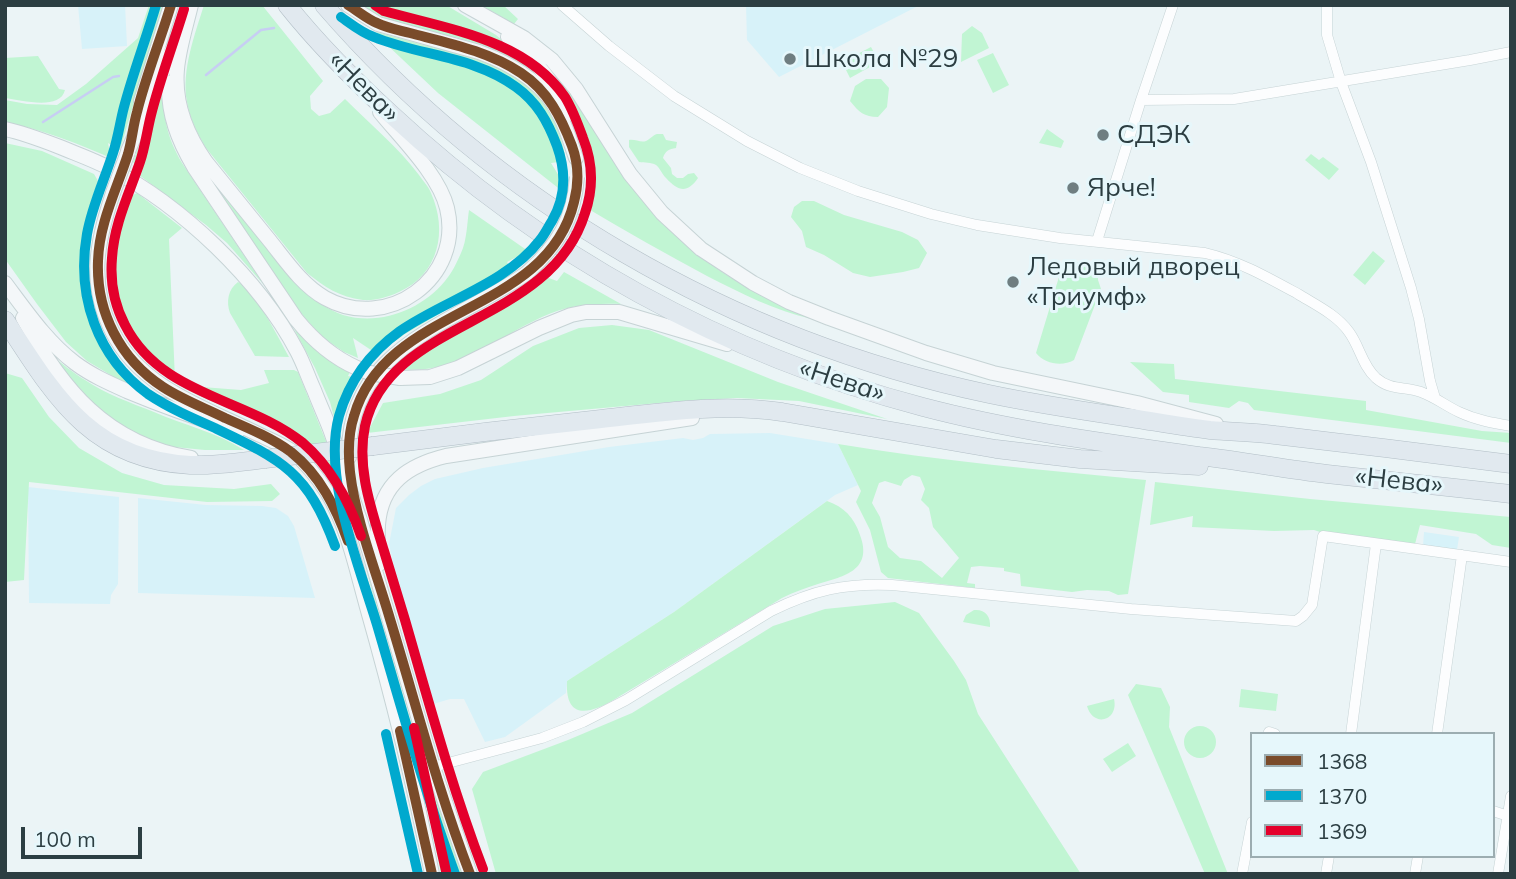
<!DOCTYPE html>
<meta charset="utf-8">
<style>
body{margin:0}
#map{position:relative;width:1516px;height:879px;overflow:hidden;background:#ebf4f6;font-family:Mulish,sans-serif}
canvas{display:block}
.frame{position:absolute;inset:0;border:7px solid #2c3e42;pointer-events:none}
.legend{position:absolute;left:1250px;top:732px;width:245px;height:126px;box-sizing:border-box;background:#e6f7fb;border:2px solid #9cadb1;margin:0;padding:9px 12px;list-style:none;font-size:21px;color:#2c3e42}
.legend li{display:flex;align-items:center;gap:14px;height:35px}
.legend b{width:35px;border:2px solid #9cadb1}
.scale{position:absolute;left:21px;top:827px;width:121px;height:32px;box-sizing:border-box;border:4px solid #2c3e42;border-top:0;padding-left:9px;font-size:21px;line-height:24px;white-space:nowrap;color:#2c3e42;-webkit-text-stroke:5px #e6f7fb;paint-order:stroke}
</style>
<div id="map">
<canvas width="1516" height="879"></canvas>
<div class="frame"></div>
<ul class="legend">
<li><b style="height:9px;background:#7a4b2a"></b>1368</li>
<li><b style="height:9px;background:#00a9ce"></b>1370</li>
<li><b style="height:9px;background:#e4002b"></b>1369</li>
</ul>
<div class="scale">100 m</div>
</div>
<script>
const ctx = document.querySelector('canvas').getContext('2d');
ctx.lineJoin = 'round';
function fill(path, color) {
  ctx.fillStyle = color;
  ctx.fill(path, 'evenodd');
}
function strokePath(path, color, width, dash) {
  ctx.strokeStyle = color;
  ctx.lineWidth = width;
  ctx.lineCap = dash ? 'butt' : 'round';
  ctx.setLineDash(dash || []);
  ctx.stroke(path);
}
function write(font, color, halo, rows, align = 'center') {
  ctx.font = font + ' Mulish,sans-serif';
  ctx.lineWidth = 6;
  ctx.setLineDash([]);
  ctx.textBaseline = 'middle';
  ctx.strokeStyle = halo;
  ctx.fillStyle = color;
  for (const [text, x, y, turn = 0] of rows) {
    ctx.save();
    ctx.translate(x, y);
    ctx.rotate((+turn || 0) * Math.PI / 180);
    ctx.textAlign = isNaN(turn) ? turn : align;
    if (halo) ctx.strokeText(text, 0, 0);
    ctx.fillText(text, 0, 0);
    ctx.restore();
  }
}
const built = new Path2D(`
 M 78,5 L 125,5 L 127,46 L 82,49 Z
 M 746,5 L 920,5 L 779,77 L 747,40 Z
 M 770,433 L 838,444 L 858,485 L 835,495 L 674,612 L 567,681 L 566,693 L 505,737 L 485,742 L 464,699 L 450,699 L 430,705 L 402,604 L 389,544 L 396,508 L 409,495 L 421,486 L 435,479 L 483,468 L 609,447 L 683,438 L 693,440 L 703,438 L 710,434 Z
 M 28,487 L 119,497 L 118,584 L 111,595 L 110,604 L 29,603 Z
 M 138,498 L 206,505 L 262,506 L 276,508 L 288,516 L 294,526 L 315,598 L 138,593 Z
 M 1424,532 L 1459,537 L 1457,550 L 1423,546 Z`);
const green = new Path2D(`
 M 149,5 L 166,5 L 143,72 L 120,150 L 108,143 L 109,148 L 117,154 L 115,160 C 80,144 43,130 5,122 L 5,100 L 27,104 L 57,105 L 86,84 L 138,38 Z
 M 204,5 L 262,5 L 323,81 L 310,96 L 311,109 L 319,116 L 330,113 L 345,99 C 370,124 398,147 419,175 C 423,181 429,187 431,193 C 448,231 439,274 399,292 C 388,297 375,301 363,300 C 339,297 325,287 307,273 L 206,148 C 197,133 190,119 187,102 C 181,71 195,34 204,5 Z
 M 362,5 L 446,5 L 496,35 L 520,55 L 533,69 L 528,68 C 507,56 486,45 462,39 C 429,30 391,26 362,5 Z
 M 481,5 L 503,5 L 518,19 L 514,24 Z
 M 972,26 L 982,33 L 989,48 L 961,62 L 962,34 Z
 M 377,32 C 393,36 408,41 424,45 C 436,48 448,50 460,53 C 518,71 557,98 566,161 L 551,163 L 564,184 L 562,191 L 438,93 L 383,41 L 376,33 Z
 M 529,47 L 549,65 L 560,78 C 587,116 608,158 638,195 C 686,255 742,289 812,319 C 775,311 741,293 707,276 C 666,254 625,231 585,207 L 592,170 L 585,166 L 583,150 L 574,112 Z
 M 871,47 L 879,62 L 850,78 L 842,62 Z
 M 993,53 L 1009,85 L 993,93 L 977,60 Z
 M 38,56 L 59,89 L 65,90 C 60,111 21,100 5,98 L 5,58 Z
 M 866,79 L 881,79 L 889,88 L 887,107 L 878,117 C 864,117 859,112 850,101 L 855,86 Z
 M 162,90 C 165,121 166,135 182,163 L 264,285 L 227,243 L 206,225 L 135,172 L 137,166 L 133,162 L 146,126 Z
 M 1047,129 L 1064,141 L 1061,148 L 1039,143 Z
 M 657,134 L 663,134 L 666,140 L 677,142 L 676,148 C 669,149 665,151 663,158 L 671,168 L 672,174 L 677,178 L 683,178 L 688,174 L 694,173 L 698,178 C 687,194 678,191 666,178 C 662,174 660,168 656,165 C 651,162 645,163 639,162 L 629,147 L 629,140 C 635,139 641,143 646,141 C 650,139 653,135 657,134 Z
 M 5,143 L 42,151 L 94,174 L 98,181 C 93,196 87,212 85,227 C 79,265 83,308 103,342 C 116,363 136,380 156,395 L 114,377 L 87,361 L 66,342 L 37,304 L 5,259 Z
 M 1311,154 L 1319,160 L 1323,157 L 1339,169 L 1329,180 L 1305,160 Z
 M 206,173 L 306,293 C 318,302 329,310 343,315 C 380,326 421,310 445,281 C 452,273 457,262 461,253 C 467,240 467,223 469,210 L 528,251 L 507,262 L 512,271 L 405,334 L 377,354 L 353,338 L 358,358 L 344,352 L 322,337 L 299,311 L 207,176 Z
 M 137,193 L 182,228 L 169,239 L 175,380 C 168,375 160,370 153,365 C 126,342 107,300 109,265 C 109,254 113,243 115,233 C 119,213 117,202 137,193 Z
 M 802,201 L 814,201 L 844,215 L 902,232 L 918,240 L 927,253 L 919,268 L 903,272 L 870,277 L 853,273 L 824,255 L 806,247 L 802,231 L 791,217 L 794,207 Z
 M 1373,251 L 1385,261 L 1365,285 L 1353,275 Z
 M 1072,262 L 1085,262 L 1098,271 L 1098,280 L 1101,289 L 1074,360 C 1062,367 1045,364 1036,353 L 1062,267 Z
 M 564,272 L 621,304 C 593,303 568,305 542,317 C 494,339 454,376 398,369 C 436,328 502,312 546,277 L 557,281 Z
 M 238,282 C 255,290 279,339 289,357 L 255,356 L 230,313 C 226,302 228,289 238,282 Z
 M 612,325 L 649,330 L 778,382 L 887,419 L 799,401 L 737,398 L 681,401 L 514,416 L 367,433 L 383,403 L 440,394 L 481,380 L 533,346 L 579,328 Z
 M 294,329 C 311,346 328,361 350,372 L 348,376 L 356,378 L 344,409 L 339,436 L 330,402 L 315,368 Z
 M 50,355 C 62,363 73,373 85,380 C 106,394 131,403 154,412 C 184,425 216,432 244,450 L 205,450 L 174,447 L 143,438 L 101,414 Z
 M 1130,362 L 1174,364 L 1175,379 L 1366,401 L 1366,410 L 1482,431 L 1511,433 L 1511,443 L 1254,410 L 1248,403 L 1239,401 L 1229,408 L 1189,402 L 1189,395 L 1163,392 Z
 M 264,370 L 294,370 L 298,372 L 336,466 L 347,503 C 339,485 330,468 316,453 C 299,435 273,427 250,417 C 225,407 200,397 177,384 L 179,381 L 202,387 L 241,390 L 269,383 Z
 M 5,373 L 22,378 L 49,417 L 79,448 L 122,473 L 164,485 L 234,489 L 271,484 L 280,494 L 272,501 L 207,502 L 29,482 L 24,580 L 5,582 Z
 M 838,444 C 940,461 1043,470 1146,480 L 1128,594 L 1118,595 L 1109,591 L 1087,590 L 1072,592 L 1021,586 L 1020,574 L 1004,571 L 1004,568 L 980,566 L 971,567 L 967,583 L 975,584 L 975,588 L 888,578 L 881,572 L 870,530 L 856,502 L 861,491 ZM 912,475 L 920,477 L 925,489 L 921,500 L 929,508 L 933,527 L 959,558 L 942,578 L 921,561 L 900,558 L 888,547 L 880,517 L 872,503 L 879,483 L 885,481 L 901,486 L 904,480 Z
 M 1155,482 L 1310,499 L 1511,517 L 1511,548 L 1492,545 L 1476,534 L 1420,525 L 1415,544 L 1326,534 L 1314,530 L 1274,531 L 1192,527 L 1193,516 L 1150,525 Z
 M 827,501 C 844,507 854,517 860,535 C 873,570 845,576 818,584 C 806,588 794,592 782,598 L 615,699 C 590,714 565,721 567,681 L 674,612 Z
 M 363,558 L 416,739 L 463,874 L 441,874 L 428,810 L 408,725 Z
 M 895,602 L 919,613 L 954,661 L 966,680 L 978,714 L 1081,874 L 496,874 L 472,789 L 483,772 L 568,740 L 632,713 L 773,626 L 825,609 Z
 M 974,610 C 985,609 991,616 990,627 L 963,622 L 966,615 Z
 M 1136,684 L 1161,688 L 1170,707 L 1169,727 L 1228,874 L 1205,874 L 1128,695 Z
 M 1241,689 L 1278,694 L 1276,711 L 1239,707 Z
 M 1114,699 C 1119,721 1093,728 1087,706 Z
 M1184 742a16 16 0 1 1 32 0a16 16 0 1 1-32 0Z
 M 1128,743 L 1136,756 L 1112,772 L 1103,759 Z`);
const stream = new Path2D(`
 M 206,75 L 261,30 L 274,28
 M 43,122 L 113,77 L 119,76`);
const street = new Path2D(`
 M 562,5 L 609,46 L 674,96 L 747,141 L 800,168 L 858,191 L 931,214 L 977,225 L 1060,238 L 1205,253 C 1239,261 1267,277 1298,294 C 1316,305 1337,315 1349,332 C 1360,347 1362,365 1376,378 C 1391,391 1404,386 1421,392 C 1435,397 1446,406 1459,412 C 1476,420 1493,423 1511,426
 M 1327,5 L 1327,35 L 1341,82 L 1371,162 L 1411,288 L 1419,319 L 1430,381 L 1435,398
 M 1141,100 L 1234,99 L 1470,60 L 1511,52
 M 1097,241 L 1141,100 L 1173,5
 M 1268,734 L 1269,732 L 1275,734
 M 1351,734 L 1376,544
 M 1437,734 L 1462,555
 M 433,767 L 542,738 L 583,722 L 626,700 L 771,611 C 814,590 844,583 892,585 L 1131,609 L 1296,621 L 1303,616 L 1312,605 L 1323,536 L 1511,562
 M 1493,811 L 1511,817
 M 1242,874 L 1252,822
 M 1326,874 L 1329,856
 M 1415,874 L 1418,856
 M 1498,874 L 1511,796`);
const secondary = new Path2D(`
 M 191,5 C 186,26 179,48 177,69 C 174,102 187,135 206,162 C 227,188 248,214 270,241 C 286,261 302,285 325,298 C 387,333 464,278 447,208 C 439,175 401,138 380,112
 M 348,5 L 378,24 L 479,52 C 512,64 545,83 560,116 C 567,129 571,144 576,158
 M 465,5 L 524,38 L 552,60 L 576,89 L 630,174 L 662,213 L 701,249 L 753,283 L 789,302 L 829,318 L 926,353 L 993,373 L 1137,403 L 1216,424
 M 508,37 C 534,58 555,82 568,114
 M 169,83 C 168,114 178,140 194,167 L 296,319 C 313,340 332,357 357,368
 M 141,101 L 171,5
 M 5,129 C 24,133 42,140 60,147 C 77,154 94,160 109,168 C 182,206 259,279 297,351 C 304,364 308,377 314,390 C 319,403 325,416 330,429 C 341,459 349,490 360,520 L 433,767 L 470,874
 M 128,151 L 177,39
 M 113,193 C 97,241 88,283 112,331 C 141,389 206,408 260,435 C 271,440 283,445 293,452 C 306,463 318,478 327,492 C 348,527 356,568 367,607 C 392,695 414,784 432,874
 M 5,283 C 26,311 47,342 75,363 C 91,375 109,383 127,391 C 163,406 200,419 238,431
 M 23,318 C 62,389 106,444 191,458
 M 400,378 L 430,377 L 458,368 L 539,328 L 571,315 L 586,312 L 619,312 L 727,344
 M 349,457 C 346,348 454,324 527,273
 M 379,564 C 379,551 377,538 378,525 C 381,483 409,465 446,456 L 692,418`);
const highway = new Path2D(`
 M 287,5 C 318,44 354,80 391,114 C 541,254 725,355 923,407 C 1014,431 1107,443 1199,456 C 1242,461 1285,469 1327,474 C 1389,481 1450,487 1511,494
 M 324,5 C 495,203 733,340 989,394 C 1036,404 1084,411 1131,418 C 1157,422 1184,427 1210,430 C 1232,432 1254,432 1275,435 C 1354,444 1432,454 1511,464
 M 5,320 C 54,395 90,460 190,465 C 214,466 240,462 265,459
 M 373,446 C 449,436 525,427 601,419 C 662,412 722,403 782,412 L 996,449 L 1080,459 L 1199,466`);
const secondaryBridge = new Path2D(`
 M 113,193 L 128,152
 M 527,273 C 558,245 574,219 577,177
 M 357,368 L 370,373 L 400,378`);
const highwayBridge = new Path2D(`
 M 265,459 L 373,446`);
const bus1 = new Path2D(`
 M 171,5 C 160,41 146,76 137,112 C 133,126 132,140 128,154 C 117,189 99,223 98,261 C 96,312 120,359 163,387 C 183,400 205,408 225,418 C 248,428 272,438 291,452 C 320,475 336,508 348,541
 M 348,5 C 358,11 367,19 377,23 C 387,28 399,30 410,33 C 448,43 488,51 521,73 C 548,91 561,117 572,146 C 579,165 579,183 574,202 C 547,316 386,304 354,416 C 348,434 348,453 350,472 C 356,522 376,571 390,619 C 416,704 438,791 470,874
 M 400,731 L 432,874`);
const bus2 = new Path2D(`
 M 156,5 C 146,39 133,73 124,107 C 120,122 118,138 113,153 C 104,181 92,206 87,234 C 76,296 97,357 148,394 C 169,408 192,418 215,428 C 282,460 308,472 335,546
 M 341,17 C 351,24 362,33 374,37 C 420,56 474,56 516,87 C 537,102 548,122 557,146 C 566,171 566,197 552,221 C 548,227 545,234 540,240 C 506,284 445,300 400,331 C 371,352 349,381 339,416 C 322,478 360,567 378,628 C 402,710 425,793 455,874
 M 386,734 L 418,874`);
const bus3 = new Path2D(`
 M 375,5 L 384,11 C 447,29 525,39 565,97 C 573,110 578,124 583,138 C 593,163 594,187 585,213 C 550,327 389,318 365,426 C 356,468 372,511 384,551 C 391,574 398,597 405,620 C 429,703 452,788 483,869
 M 184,9 C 173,45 160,79 151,115 C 147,131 145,147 140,162 C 129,194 114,224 112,258 C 110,281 114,304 125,325 C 161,396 247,398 303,443 C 332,468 349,501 361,536
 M 414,728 L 446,871`);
const markers = [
 [790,59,7,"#6f7e81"],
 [1103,135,7,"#6f7e81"],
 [1073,188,7,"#6f7e81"],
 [1013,282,7,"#6f7e81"]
];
const poiNames = [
 ["Школа №29",804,59],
 ["СДЭК",1117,135],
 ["Ярче!",1087,188],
 ["Ледовый дворец",1027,267],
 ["«Триумф»",1027,297]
];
const streetNames = [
 ["«Нева»",364,87,45],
 ["«Нева»",842,381,18],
 ["«Нева»",1399,481,6]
];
fill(built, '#d7f2f9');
fill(green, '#c1f5d3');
strokePath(stream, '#c7cef3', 2.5);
strokePath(street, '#c6d3d5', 11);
strokePath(secondary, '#c6d3d5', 16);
strokePath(highway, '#b2bec6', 19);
strokePath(street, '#fcfdfe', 10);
strokePath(secondary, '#f4f7f9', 14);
strokePath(highway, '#e1e9ef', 18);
strokePath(secondaryBridge, '#c6d3d5', 16, []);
strokePath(highwayBridge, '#b2bec6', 19, []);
strokePath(secondaryBridge, '#f4f7f9', 14);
strokePath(highwayBridge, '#e1e9ef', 18);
strokePath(bus1, '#7a4b2a', 10);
strokePath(bus2, '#00a9ce', 10);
strokePath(bus3, '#e4002b', 10);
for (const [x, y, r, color] of markers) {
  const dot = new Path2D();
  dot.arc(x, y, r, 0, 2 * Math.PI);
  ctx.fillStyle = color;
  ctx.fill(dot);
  strokePath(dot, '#e6f7fb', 2.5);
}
write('26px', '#2c3e42', '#e6f7fb', poiNames, 'left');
write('26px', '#2c3e42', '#e6f7fb', streetNames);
</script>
